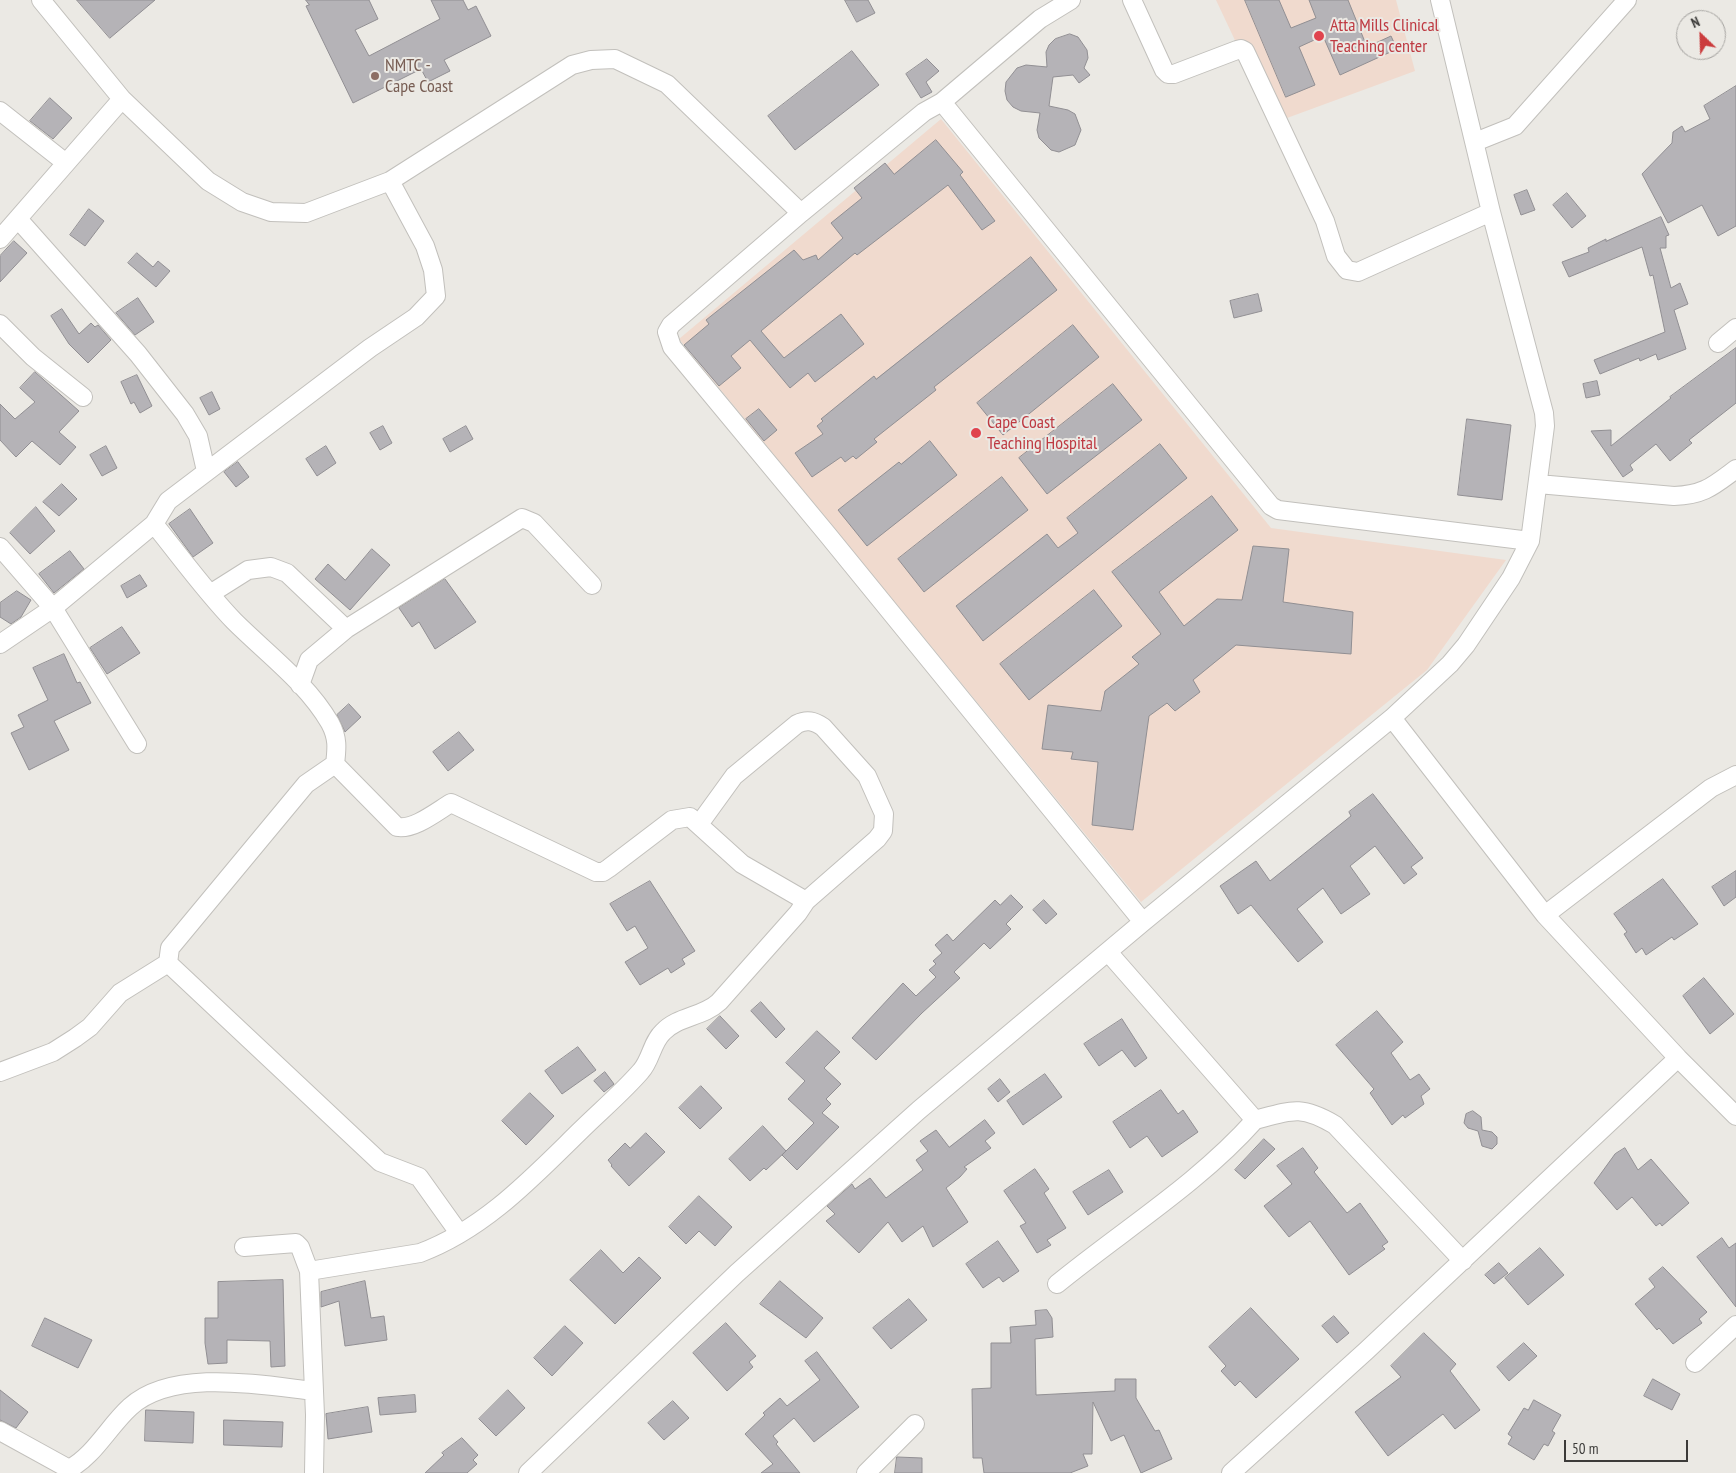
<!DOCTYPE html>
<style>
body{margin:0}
#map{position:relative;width:1736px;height:1473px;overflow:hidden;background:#ebe9e4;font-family:"PT Sans Narrow",sans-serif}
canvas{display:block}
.north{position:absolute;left:1676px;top:10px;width:50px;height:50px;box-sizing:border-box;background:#ebe9e4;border:1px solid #a5a3a0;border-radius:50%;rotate:336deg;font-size:14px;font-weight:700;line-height:20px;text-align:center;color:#3c3b39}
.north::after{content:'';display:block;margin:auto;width:18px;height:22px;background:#cb3c3d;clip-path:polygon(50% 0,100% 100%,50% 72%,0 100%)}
.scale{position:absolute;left:1564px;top:1440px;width:124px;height:22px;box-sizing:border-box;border:2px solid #3c3b39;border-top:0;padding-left:6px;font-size:15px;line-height:18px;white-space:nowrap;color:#3c3b39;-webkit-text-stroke:4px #ebe9e4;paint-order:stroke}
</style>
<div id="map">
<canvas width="1736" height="1473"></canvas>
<div class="north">N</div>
<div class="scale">50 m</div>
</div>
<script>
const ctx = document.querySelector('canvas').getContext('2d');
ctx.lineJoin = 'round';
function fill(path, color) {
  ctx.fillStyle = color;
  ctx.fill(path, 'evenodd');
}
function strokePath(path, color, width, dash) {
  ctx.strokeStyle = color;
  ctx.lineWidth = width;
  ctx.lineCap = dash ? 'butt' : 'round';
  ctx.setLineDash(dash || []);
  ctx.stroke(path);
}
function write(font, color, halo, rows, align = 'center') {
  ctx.font = font + ' "PT Sans Narrow",sans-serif';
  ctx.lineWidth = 4;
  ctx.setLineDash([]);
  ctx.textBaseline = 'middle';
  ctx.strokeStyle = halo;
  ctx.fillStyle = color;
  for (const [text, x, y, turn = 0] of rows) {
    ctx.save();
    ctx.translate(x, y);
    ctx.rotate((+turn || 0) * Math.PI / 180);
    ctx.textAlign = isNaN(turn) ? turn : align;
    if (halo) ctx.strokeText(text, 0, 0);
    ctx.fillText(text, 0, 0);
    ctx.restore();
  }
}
const medical = new Path2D(`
 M 1216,0 L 1396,0 L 1415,71 L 1287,118 L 1265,104 Z
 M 941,119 L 1271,528 L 1506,560 L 1427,670 L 1141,902 L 679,339 Z`);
const building = new Path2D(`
 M 77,0 L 155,0 L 110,38 Z
 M 306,0 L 369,0 L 378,19 L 355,30 L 369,56 L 440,19 L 431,0 L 463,0 L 468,10 L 476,6 L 491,36 L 444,60 L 450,71 L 428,82 L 421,69 L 353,103 L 306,6 L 309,5 Z
 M 845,0 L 868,0 L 875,13 L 857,22 Z
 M 1245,0 L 1279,0 L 1291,28 L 1316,18 L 1309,0 L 1348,0 L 1367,47 L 1391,36 L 1397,49 L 1340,75 L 1323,36 L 1299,47 L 1315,85 L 1286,97 Z
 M 1070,34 L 1078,37 L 1087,50 L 1088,58 L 1084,68 L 1090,75 L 1079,83 L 1073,75 L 1053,77 L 1049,106 L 1068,110 L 1075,114 L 1081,130 L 1075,145 L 1059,152 L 1051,150 L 1039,138 L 1037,130 L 1040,113 L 1021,111 L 1013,107 L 1007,100 L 1005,91 L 1006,82 L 1017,68 L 1026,65 L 1047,67 L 1046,52 L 1049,45 L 1055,39 Z
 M 852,51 L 879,85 L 795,150 L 768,116 Z
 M 927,59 L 939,71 L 926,82 L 932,92 L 921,98 L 906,74 Z
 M 1736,86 L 1736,226 L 1718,236 L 1702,205 L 1668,223 L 1642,174 L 1672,143 L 1673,132 L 1682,126 L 1685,132 L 1710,119 L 1704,106 Z
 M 50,98 L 72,118 L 53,139 L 30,121 Z
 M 936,140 L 963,172 L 960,175 L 995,221 L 982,230 L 948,185 L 857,255 L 855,253 L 761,331 L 784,358 L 841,314 L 864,344 L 815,382 L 808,373 L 790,388 L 750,340 L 731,356 L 741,368 L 719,386 L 684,345 L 709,324 L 706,320 L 794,250 L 803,260 L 816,255 L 818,260 L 843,238 L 831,223 L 862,198 L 854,188 L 885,163 L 894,174 Z
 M 1527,190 L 1535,210 L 1521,215 L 1514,195 Z
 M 1567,193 L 1586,216 L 1572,228 L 1553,205 Z
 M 89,209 L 104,221 L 85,246 L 70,235 Z
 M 1661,217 L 1669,235 L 1666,236 L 1666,248 L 1660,248 L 1671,288 L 1680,283 L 1688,304 L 1674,310 L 1686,349 L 1658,360 L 1656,354 L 1640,361 L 1639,358 L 1600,374 L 1594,360 L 1665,332 L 1653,275 L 1650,276 L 1642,247 L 1569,277 L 1562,262 L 1589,252 L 1588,248 L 1606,239 L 1606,241 Z
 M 14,241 L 27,253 L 0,282 L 0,256 Z
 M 137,253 L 153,267 L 158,261 L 170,271 L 156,287 L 128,263 Z
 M 1031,257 L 1057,290 L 934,387 L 936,390 L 874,439 L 877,442 L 856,459 L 853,456 L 845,462 L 841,457 L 812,477 L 795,453 L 823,434 L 817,426 L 823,421 L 821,419 L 874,376 L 876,379 Z
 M 1258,294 L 1262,311 L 1234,318 L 1230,301 Z
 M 138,298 L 154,322 L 135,335 L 116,313 Z
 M 62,309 L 79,334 L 91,323 L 95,327 L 98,325 L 111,340 L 88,363 L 69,344 L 51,316 Z
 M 1073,325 L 1099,357 L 1003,435 L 977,403 Z
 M 1736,348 L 1736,403 L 1689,440 L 1692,443 L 1670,461 L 1656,444 L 1630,465 L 1633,470 L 1623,477 L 1591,431 L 1611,430 L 1611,446 L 1671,398 L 1670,397 Z
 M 35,372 L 79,411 L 59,432 L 76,447 L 60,465 L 32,441 L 16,457 L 0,440 L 0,404 L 15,419 L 35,402 L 20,388 Z
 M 137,375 L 152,406 L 140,413 L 134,402 L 131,404 L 121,382 Z
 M 1597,381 L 1600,395 L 1586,398 L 1583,384 Z
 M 1113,384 L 1142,420 L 1047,494 L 1019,458 Z
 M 212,392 L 220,409 L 209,415 L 200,398 Z
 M 759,409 L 777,430 L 764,441 L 746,419 Z
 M 1467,419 L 1511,425 L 1502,500 L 1458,495 Z
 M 383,426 L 392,443 L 380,450 L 370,433 Z
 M 466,426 L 473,439 L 450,452 L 443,439 Z
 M 930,441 L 957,475 L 867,546 L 838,510 L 899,462 L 901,464 Z
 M 1160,444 L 1187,478 L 983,641 L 956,606 L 1047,534 L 1058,548 L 1078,533 L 1067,518 Z
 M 106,446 L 117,468 L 102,476 L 90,455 Z
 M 326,446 L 336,463 L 317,476 L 306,459 Z
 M 238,462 L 249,477 L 236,487 L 224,472 Z
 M 1002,477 L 1028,510 L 924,592 L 898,559 Z
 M 62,484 L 77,499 L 59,516 L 43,502 Z
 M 1212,496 L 1238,530 L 1159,592 L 1184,626 L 1217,599 L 1242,600 L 1253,546 L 1289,549 L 1283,602 L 1353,612 L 1351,654 L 1236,645 L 1193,680 L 1200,692 L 1175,711 L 1167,703 L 1149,716 L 1133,830 L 1092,825 L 1098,762 L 1071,759 L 1073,752 L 1042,749 L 1048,705 L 1101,711 L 1105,691 L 1139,664 L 1132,657 L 1161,634 L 1112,572 Z
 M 36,507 L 55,531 L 30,554 L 10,533 Z
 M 190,509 L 213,543 L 193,557 L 169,524 Z
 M 372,549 L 390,565 L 350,610 L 315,579 L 328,564 L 345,580 Z
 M 70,551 L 84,569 L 54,593 L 39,574 Z
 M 140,575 L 147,586 L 127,598 L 121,586 Z
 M 445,579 L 476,622 L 435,649 L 419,622 L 412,627 L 399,608 Z
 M 1094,590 L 1122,626 L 1029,700 L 1000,664 Z
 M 17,591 L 31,600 L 21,617 L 11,624 L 0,617 L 0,603 Z
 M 122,627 L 140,653 L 107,674 L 90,648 Z
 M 64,654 L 77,683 L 80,682 L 91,703 L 54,721 L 69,750 L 29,770 L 11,733 L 24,727 L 18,715 L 48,700 L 33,668 Z
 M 349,704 L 361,717 L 345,732 L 337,715 Z
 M 459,732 L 474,750 L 448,771 L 433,752 Z
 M 1373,794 L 1423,858 L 1411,867 L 1417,874 L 1404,884 L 1375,846 L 1350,866 L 1370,894 L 1341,914 L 1323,888 L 1297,909 L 1323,942 L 1298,962 L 1251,905 L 1238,914 L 1220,886 L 1256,861 L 1270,881 L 1351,816 L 1349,812 Z
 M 1736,871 L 1736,897 L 1724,906 L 1712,887 Z
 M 1663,879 L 1698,924 L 1674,940 L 1672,937 L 1646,955 L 1642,948 L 1636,953 L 1624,934 L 1627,932 L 1614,914 Z
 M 650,881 L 695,951 L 682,959 L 685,964 L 671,973 L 668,968 L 640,985 L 625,962 L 648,948 L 635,926 L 627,931 L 610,904 Z
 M 1011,895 L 1023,907 L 1006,924 L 1011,929 L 990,949 L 984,943 L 954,972 L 960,978 L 922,1013 L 876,1060 L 852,1038 L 903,983 L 916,996 L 936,977 L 929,970 L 936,964 L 933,961 L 942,953 L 935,945 L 947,934 L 953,941 L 995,900 L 1000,905 Z
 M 1044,900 L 1057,914 L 1046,924 L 1033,910 Z
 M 1704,978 L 1734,1014 L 1710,1034 L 1683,996 Z
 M 761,1002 L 785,1029 L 776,1038 L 751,1011 Z
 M 1377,1011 L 1403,1042 L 1391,1053 L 1410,1080 L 1419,1074 L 1430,1089 L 1421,1096 L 1424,1104 L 1405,1118 L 1403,1115 L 1392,1125 L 1370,1093 L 1374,1089 L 1336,1045 Z
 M 720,1016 L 739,1036 L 726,1049 L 707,1029 Z
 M 1122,1019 L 1147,1058 L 1135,1067 L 1122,1050 L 1099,1066 L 1084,1044 Z
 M 817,1031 L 840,1052 L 824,1068 L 841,1084 L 826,1099 L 831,1104 L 822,1113 L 839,1127 L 797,1170 L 782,1155 L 814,1123 L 788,1099 L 805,1081 L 786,1063 Z
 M 578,1047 L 596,1070 L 562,1094 L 545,1071 Z
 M 605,1072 L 614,1084 L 604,1092 L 594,1081 Z
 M 1045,1074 L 1062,1097 L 1023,1125 L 1007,1101 Z
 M 1000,1079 L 1010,1092 L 998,1102 L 988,1089 Z
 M 701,1086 L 722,1108 L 700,1129 L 679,1108 Z
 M 1161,1090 L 1178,1114 L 1183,1110 L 1198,1132 L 1162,1157 L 1147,1136 L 1130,1148 L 1113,1122 Z
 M 530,1093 L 554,1116 L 526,1145 L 502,1121 Z
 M 1473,1111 L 1481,1117 L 1482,1130 L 1492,1132 L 1497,1137 L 1497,1144 L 1492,1149 L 1482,1146 L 1478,1131 L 1468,1128 L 1464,1123 L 1466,1114 Z
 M 985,1120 L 995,1133 L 985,1141 L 991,1148 L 964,1167 L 967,1169 L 960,1177 L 946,1188 L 968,1222 L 933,1247 L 923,1226 L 902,1242 L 888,1222 L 859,1253 L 826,1221 L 835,1214 L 827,1206 L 852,1184 L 855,1189 L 870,1178 L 886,1198 L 923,1170 L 916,1160 L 928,1151 L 920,1141 L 936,1130 L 949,1147 Z
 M 763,1126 L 786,1151 L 766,1170 L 764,1168 L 750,1181 L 729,1159 Z
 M 646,1133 L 665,1152 L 629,1186 L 611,1166 L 612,1165 L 608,1160 L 625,1143 L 630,1148 Z
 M 1264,1139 L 1275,1149 L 1245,1179 L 1235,1170 Z
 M 1303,1148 L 1318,1168 L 1314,1172 L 1347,1213 L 1360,1203 L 1388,1242 L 1382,1246 L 1385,1249 L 1349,1275 L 1310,1221 L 1289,1237 L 1264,1206 L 1292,1184 L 1277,1166 Z
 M 1625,1148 L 1638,1170 L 1651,1159 L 1689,1203 L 1662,1226 L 1660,1223 L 1656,1226 L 1632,1197 L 1617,1210 L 1594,1183 L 1615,1154 Z
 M 1035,1169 L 1049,1189 L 1044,1193 L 1066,1228 L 1047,1240 L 1051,1245 L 1037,1253 L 1020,1226 L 1026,1223 L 1004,1191 Z
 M 1109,1170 L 1123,1192 L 1088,1215 L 1073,1192 Z
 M 699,1196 L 732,1227 L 715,1246 L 699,1231 L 686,1244 L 669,1227 Z
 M 1722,1238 L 1729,1248 L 1736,1243 L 1736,1307 L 1697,1257 Z
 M 998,1241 L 1019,1271 L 1003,1282 L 999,1277 L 983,1288 L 966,1264 Z
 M 1540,1248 L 1564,1275 L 1528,1305 L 1505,1278 Z
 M 601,1250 L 623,1273 L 639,1257 L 661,1278 L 615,1324 L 570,1280 Z
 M 1499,1263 L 1508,1273 L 1494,1284 L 1485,1275 Z
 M 1663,1267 L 1707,1312 L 1699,1319 L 1702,1323 L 1673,1344 L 1659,1328 L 1657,1330 L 1635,1304 L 1655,1287 L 1649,1279 Z
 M 283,1280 L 285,1366 L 271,1367 L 270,1341 L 227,1340 L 227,1363 L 208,1364 L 205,1343 L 205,1318 L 218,1318 L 218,1282 Z
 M 365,1281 L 371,1318 L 384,1316 L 387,1340 L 345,1346 L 339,1301 L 321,1307 L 321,1292 Z
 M 780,1281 L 823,1318 L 806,1338 L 760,1304 Z
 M 909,1299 L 927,1320 L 891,1349 L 873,1328 Z
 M 1251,1308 L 1299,1359 L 1256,1398 L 1240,1381 L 1235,1386 L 1221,1371 L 1226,1366 L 1209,1347 Z
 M 1047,1310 L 1052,1318 L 1053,1337 L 1035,1339 L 1036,1395 L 1115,1391 L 1115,1379 L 1136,1379 L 1136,1398 L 1155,1431 L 1159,1430 L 1172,1459 L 1141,1473 L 1124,1435 L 1111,1441 L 1093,1402 L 1092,1454 L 1083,1454 L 1088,1466 L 1070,1473 L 984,1473 L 982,1458 L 973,1458 L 972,1389 L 991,1388 L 991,1343 L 1011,1343 L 1010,1327 L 1036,1325 L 1035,1311 Z
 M 1334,1316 L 1349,1333 L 1337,1343 L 1322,1326 Z
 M 45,1318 L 92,1340 L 78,1368 L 32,1346 Z
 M 726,1323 L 756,1356 L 749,1362 L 753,1367 L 727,1391 L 693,1353 Z
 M 565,1326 L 583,1343 L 552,1376 L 534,1358 Z
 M 1424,1333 L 1456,1364 L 1450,1371 L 1480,1410 L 1455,1429 L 1443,1414 L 1388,1456 L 1355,1412 L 1401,1377 L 1391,1366 Z
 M 1524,1343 L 1537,1356 L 1509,1381 L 1497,1367 Z
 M 817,1352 L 859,1407 L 814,1442 L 794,1418 L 773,1436 L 778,1442 L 776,1444 L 800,1473 L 761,1473 L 773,1464 L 745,1434 L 765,1415 L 763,1413 L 780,1398 L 787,1406 L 820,1380 L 805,1361 Z
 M 1653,1379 L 1680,1394 L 1672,1410 L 1644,1396 Z
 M 0,1390 L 28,1412 L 16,1428 L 0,1420 Z
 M 508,1390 L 525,1408 L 496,1436 L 479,1419 Z
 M 415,1395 L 416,1412 L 380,1415 L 378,1398 Z
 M 1534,1400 L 1561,1415 L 1552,1431 L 1555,1433 L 1548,1446 L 1544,1444 L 1534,1460 L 1508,1444 L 1512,1437 L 1508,1434 L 1524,1408 L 1528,1410 Z
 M 673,1401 L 689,1418 L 664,1440 L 648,1423 Z
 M 368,1407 L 372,1432 L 328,1439 L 326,1414 Z
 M 146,1410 L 194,1412 L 193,1443 L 145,1441 Z
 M 224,1420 L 283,1422 L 282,1447 L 224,1445 Z
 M 462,1438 L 478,1455 L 473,1460 L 477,1464 L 467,1473 L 425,1473 L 444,1455 L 442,1453 Z
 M 897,1457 L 922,1458 L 922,1473 L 895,1473 Z`);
const street = new Path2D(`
 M 41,0 L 122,99 L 208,181 L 242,202 L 271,212 L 306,213 L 390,181 L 572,65 L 591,60 L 615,59 L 667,84 L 801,213
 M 1132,0 L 1164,70 L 1168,74 L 1174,74 L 1237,50 L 1241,49 L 1245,51 L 1325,221 L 1336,256 L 1347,270 L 1358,272 L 1491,212
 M 942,102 L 1040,19 L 1071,0
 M 0,111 L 66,163
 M 1475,142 L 1515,126 L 1627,0
 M 18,219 L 138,354 L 185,414 L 198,436 L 206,471
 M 0,239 L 122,99
 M 0,324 L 33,357 L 83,397
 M 1718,343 L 1736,328
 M 1538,484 L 1674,496 C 1704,495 1713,486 1736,469
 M 154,524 C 180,556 205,591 234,621 C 266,653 307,683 330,723 C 338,738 337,748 335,764 L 306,784 L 170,948 L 168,963 L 380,1162 L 419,1177 L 459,1233
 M 0,547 L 53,608 L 137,744
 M 210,594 L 248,570 L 271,567 L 287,573 L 346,629
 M 0,644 L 53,608 L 154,524 L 168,501 L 370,348 L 416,317 L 436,296 L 433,270 L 425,246 L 390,181
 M 300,685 L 309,660 L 346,629 L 522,518 L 534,523 L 592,585
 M 1392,718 L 1545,915 L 1678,1058 L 1736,1116
 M 700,823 L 734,776 L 797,724 C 807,719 814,721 823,727 L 867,776 L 884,814 L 883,831 L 877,839 L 806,901
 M 1545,915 L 1711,788 L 1736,775
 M 1143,922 L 827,534 L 672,347 L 667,332 L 671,325 L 801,213 L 924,112 L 942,102 L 1271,506 L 1278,510 L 1530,541
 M 0,1072 L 53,1052 L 75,1038 L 90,1027 L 120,993 L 168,963
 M 1255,1120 C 1292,1110 1301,1105 1335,1125 L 1463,1261
 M 244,1247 L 296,1243 L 300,1247 L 309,1271 L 315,1415 L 314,1473
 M 309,1271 L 420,1253 C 484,1229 531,1179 579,1132 C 599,1112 622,1093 641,1071 C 651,1060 652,1042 663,1032 C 678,1016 703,1017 719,1002 L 798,913 L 806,901 L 742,864 L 690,817 L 672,820 L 609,868 L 603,872 L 596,872 L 451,803 C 436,812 414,830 397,827 L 335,764
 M 1057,1284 C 1123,1230 1198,1184 1255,1120 L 1108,952
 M 1695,1363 L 1736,1325
 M 0,1431 L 69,1469 C 94,1456 109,1426 130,1407 C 173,1368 261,1385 314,1391
 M 528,1473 L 737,1273 L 919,1110 L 1143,922 L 1392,718 L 1450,664 L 1466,645 L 1511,578 L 1530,541 L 1545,426 L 1544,413 L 1491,212 L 1440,0
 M 866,1473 L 915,1424
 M 1231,1473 L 1366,1351 L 1678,1058`);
const markers = [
 [1319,36,6,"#e0444e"],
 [375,76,5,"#8d6e63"],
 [976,433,6,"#e0444e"]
];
const healthNames = [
 ["Atta Mills Clinical",1330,26],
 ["Teaching center",1330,47],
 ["Cape Coast",987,423],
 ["Teaching Hospital",987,444]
];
const educationNames = [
 ["NMTC -",385,66],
 ["Cape Coast",385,87]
];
fill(medical, '#f0dace');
fill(building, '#b5b3b7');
strokePath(building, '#918f93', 1);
strokePath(street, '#c2c0bc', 20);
strokePath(street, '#fff', 18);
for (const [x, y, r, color] of markers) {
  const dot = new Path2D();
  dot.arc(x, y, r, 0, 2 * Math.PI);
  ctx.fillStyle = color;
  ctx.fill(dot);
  strokePath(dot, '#ebe9e4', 2);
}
write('18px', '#be3a42', '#ebe9e4', healthNames, 'left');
write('18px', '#785e54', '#ebe9e4', educationNames, 'left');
</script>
